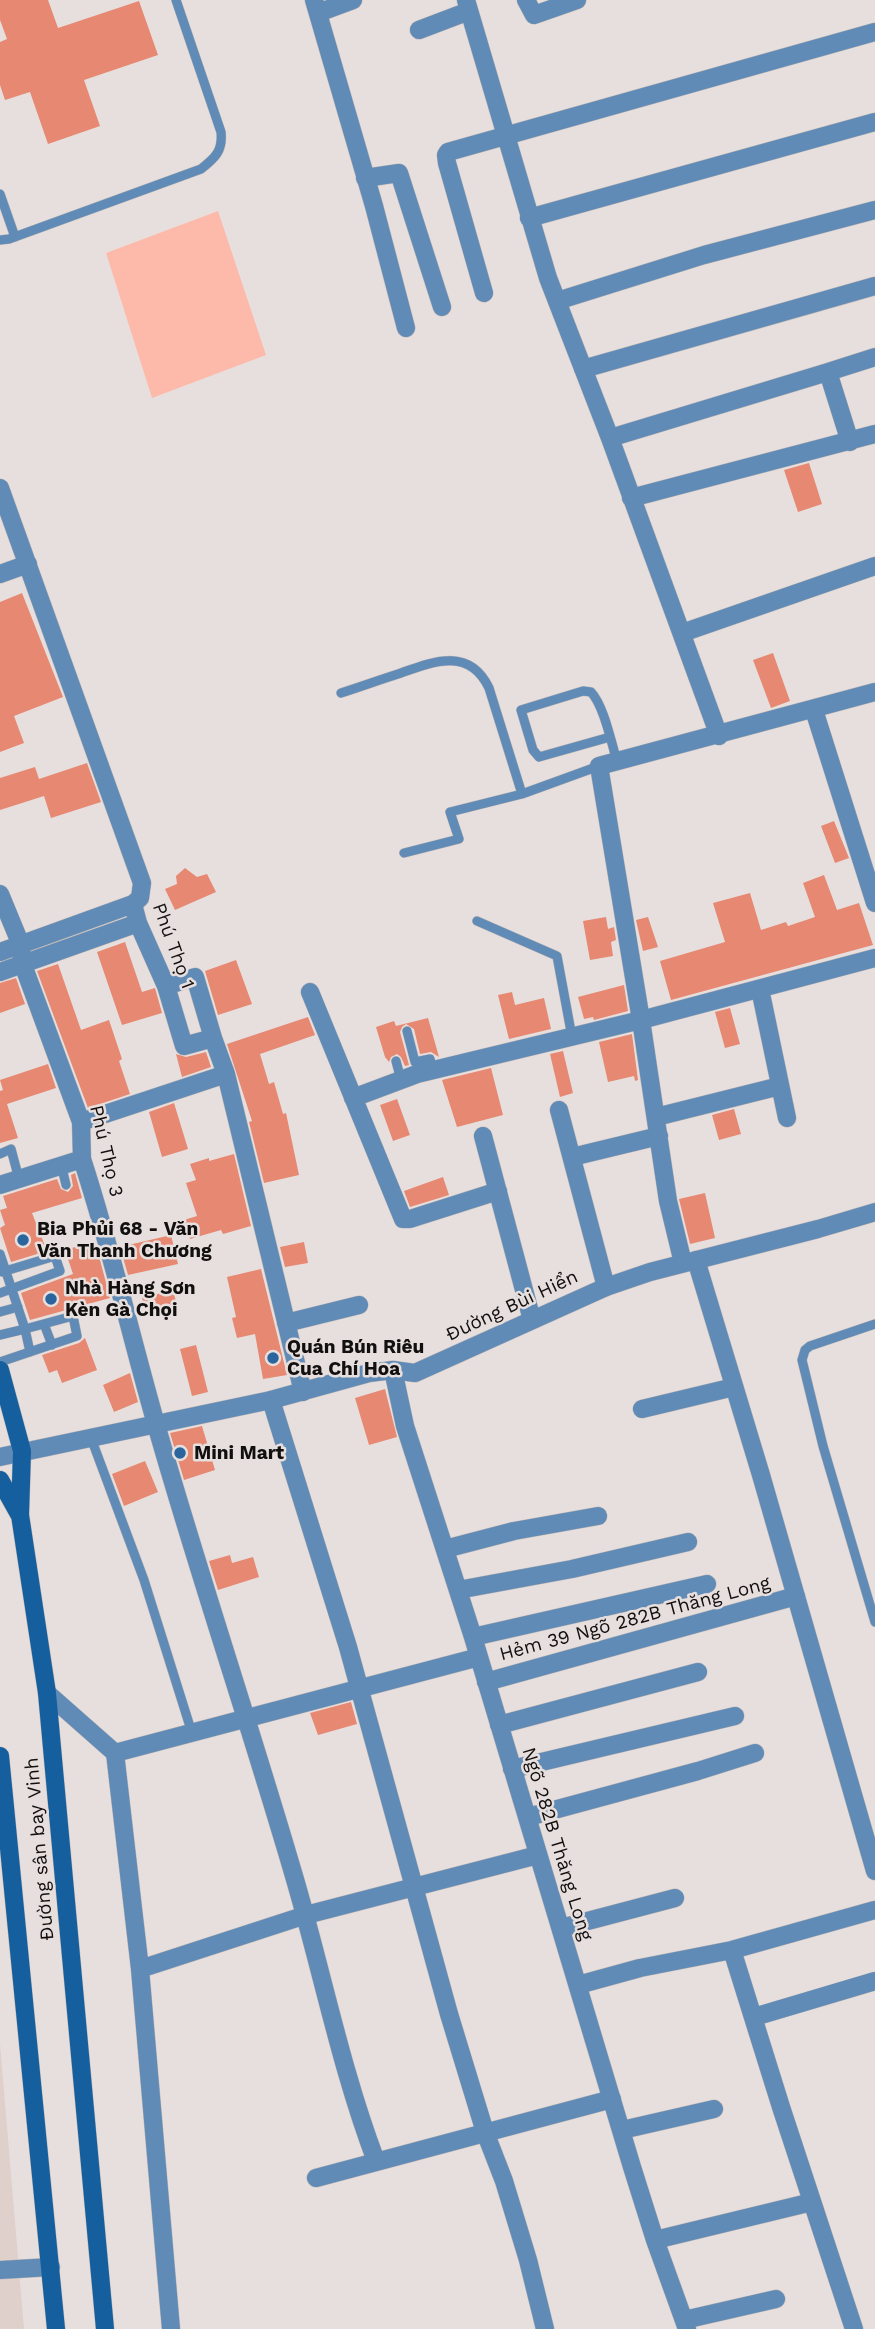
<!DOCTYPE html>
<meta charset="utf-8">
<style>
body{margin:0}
canvas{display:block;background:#e7dfdd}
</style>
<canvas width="875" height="2329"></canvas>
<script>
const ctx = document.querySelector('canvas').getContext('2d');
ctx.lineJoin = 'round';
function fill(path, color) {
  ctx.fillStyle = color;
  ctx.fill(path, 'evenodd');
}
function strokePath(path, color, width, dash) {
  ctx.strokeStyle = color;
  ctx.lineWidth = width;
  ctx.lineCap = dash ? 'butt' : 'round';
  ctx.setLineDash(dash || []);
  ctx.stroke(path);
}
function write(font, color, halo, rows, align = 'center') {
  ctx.font = font + ' "Work Sans",sans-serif';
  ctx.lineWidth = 5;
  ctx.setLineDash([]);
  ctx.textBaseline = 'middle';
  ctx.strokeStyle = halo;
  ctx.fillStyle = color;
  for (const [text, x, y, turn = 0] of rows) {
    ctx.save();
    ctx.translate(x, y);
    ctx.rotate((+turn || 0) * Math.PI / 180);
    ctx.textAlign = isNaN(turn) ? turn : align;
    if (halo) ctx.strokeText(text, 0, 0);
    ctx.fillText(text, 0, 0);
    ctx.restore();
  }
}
const built = new Path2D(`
 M 0,2043 L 24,2329 L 0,2329 Z`);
const green = new Path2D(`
 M 218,211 L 266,355 L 152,398 L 106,253 Z`);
const building = new Path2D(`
 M 0,0 L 48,0 L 58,28 L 139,1 L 158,55 L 84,80 L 100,126 L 48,144 L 30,92 L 5,100 L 0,85 L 0,42 L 7,39 L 0,20 Z
 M 809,463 L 822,504 L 798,512 L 784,470 Z
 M 22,593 L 63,697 L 14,716 L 24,743 L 0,752 L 0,602 Z
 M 773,653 L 790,701 L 771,708 L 753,660 Z
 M 87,763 L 101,802 L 51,818 L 44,796 L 0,810 L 0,778 L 35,767 L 39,779 Z
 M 834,821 L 849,858 L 835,863 L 821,826 Z
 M 185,868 L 197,877 L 207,874 L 216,892 L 175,910 L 165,889 L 177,884 L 176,876 Z
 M 824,875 L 837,910 L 859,903 L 873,945 L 671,1000 L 660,961 L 725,942 L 713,903 L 750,893 L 761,930 L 786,922 L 788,926 L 815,917 L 803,883 Z
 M 606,917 L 608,929 L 614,927 L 616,940 L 611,942 L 613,956 L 590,960 L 583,921 Z
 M 648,917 L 658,947 L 643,951 L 636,920 Z
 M 125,942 L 142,992 L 155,988 L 162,1013 L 122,1025 L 97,952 Z
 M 236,960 L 252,1004 L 218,1015 L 205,971 Z
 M 58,964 L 81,1030 L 109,1020 L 122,1059 L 119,1061 L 130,1094 L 88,1108 L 37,971 Z
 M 16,978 L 25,1004 L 0,1013 L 0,983 Z
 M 624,985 L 628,1011 L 594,1020 L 593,1017 L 584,1019 L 578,997 Z
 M 512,992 L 515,1005 L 544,998 L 551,1029 L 509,1039 L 498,995 Z
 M 730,1008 L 740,1044 L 725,1048 L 715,1012 Z
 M 308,1017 L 315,1035 L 260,1054 L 269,1084 L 274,1082 L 283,1114 L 286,1113 L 299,1175 L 264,1183 L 249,1122 L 252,1121 L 227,1044 Z
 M 428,1018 L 439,1057 L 431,1052 L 420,1054 L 414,1029 L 406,1024 L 402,1027 L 400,1032 L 409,1065 L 405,1066 L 401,1057 L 397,1054 L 391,1057 L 389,1062 L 385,1057 L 376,1027 L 394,1021 L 396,1026 Z
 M 632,1034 L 638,1080 L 635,1081 L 634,1076 L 608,1082 L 599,1042 Z
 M 563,1051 L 573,1093 L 560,1097 L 550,1054 Z
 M 206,1052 L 211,1067 L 182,1077 L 176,1054 L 186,1057 Z
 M 48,1064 L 56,1088 L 7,1104 L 18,1138 L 0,1143 L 0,1091 L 3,1090 L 0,1080 Z
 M 491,1068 L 503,1115 L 457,1127 L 442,1080 Z
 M 397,1099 L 410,1135 L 393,1141 L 380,1105 Z
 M 174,1103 L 188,1149 L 162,1157 L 149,1112 Z
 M 734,1109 L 741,1134 L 719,1140 L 712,1115 Z
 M 234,1154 L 251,1226 L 223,1234 L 221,1230 L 190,1239 L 184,1220 L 197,1216 L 186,1183 L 196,1180 L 190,1164 L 209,1158 L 209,1161 Z
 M 75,1173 L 82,1198 L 32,1213 L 47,1251 L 11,1262 L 0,1228 L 5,1225 L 0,1210 L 7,1208 L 3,1196 L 57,1179 L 61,1189 L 68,1192 L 73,1186 L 71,1175 Z
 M 443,1177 L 449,1195 L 410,1207 L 404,1191 Z
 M 705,1193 L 715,1238 L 690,1244 L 679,1199 Z
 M 171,1235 L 178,1264 L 128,1275 L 120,1247 Z
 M 95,1241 L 110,1298 L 30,1320 L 21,1293 L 73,1274 L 65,1250 Z
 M 304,1242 L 308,1263 L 285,1267 L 280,1247 Z
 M 261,1269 L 287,1375 L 263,1379 L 255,1334 L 237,1338 L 232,1318 L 236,1317 L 227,1277 Z
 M 173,1290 L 178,1309 L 147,1317 L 142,1298 Z
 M 85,1338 L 97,1370 L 62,1383 L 57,1370 L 49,1373 L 42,1355 L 79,1343 Z
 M 196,1345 L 208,1392 L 192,1396 L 180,1349 Z
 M 130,1373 L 138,1402 L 114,1412 L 103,1385 Z
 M 385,1389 L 397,1437 L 369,1445 L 355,1398 Z
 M 202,1426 L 215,1470 L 184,1480 L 170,1433 Z
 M 145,1461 L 158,1492 L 124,1506 L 112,1474 Z
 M 230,1555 L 232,1563 L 253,1557 L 259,1577 L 218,1590 L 209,1561 Z
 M 351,1702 L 357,1724 L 318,1735 L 310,1713 Z`);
const service = new Path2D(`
 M 0,194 L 15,237
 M 0,240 L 9,239 L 201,169 C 215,158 223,151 221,132 L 176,0
 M 341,693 C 360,687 379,680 398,674 C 432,662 469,646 489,688 L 522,794
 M 610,737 L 539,757 L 533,750 L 521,710 L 583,691 L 591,692 C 604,706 611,742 617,761
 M 404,853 L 459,839 L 450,812 L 522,794 L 599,766
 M 477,921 L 557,956 L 572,1037
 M 407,1031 L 415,1062 L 430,1059 L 433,1070
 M 396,1061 L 401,1080
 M 0,1154 L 11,1149 L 19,1179
 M 61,1164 L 66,1185
 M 0,1254 L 25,1329 L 73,1316 L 77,1336 L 0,1362
 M 0,1293 L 60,1271 L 55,1256 L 2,1272
 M 0,1312 L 18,1307
 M 44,1324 L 52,1345
 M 875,1324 L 810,1346 L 805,1350 L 802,1360 L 823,1446 L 875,1622
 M 0,1335 L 25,1329 L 30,1352
 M 91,1438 L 144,1580 L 192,1733`);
const minor = new Path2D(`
 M 314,0 L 374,206 L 406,328
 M 466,0 L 548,278 L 610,438 L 719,736
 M 526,0 L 534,15 L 577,0
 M 318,13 L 353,0
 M 419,30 L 469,11
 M 365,178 L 399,173 L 442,307
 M 529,218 L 875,122
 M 484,293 L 447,163 L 446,155 L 448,152 L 875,32
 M 557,301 L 704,255 L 875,210
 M 583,369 L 875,286
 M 828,372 L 875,357
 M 610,438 L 828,372 L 850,442
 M 0,488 L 142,883 L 140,898 L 133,904 L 138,923 L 166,986 L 184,1046 L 213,1038 L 226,1074 L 303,1392
 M 631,498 L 875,434
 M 0,574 L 28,564
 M 682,633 L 875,566
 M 814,710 L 875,903
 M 0,894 L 21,945 L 22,962 L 81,1122 L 82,1159 C 113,1254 134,1350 162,1445 C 204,1590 252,1732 294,1876 C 322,1971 341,2069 376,2161
 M 0,952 L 133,904
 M 0,972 L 138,923
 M 166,986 L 195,977 L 213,1038
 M 760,989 L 787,1118
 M 310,992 L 403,1219 L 410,1219 L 498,1191
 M 353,1098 L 417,1074 L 641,1020 L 875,958
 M 559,1110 L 606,1287
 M 656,1117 L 780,1086
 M 81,1122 L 226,1074
 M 483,1136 L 532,1320
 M 572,1157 L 659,1136
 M 0,1185 L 82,1159
 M 696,1260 L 761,1475 L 875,1871
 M 683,1263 L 668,1201 L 641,1020 L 599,766 L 875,692
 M 286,1323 L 359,1305
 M 393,1370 L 405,1426 L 473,1637 L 632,2167 L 655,2240 L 687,2329
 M 271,1400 L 348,1647 L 449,2014 L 485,2132 L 504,2181 L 528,2260 L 545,2329
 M 642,1409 L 734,1387
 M 445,1549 L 514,1531 L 598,1516
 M 458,1590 L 572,1569 L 688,1542
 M 473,1637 L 707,1584
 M 486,1682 L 796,1596
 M 47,1693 L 115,1753 L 479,1657
 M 499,1725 L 698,1672
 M 115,1753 L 140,1969 L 171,2329
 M 512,1769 L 735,1716
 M 528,1817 L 698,1771 L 755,1753
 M 561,1928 L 675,1898
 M 732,1950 L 781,2107 L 854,2329
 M 140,1969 L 306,1915 L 538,1855
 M 578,1985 L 640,1968 L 732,1950 L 875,1910
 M 754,2017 L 875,1981
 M 622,2130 L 714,2109
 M 316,2178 L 612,2099
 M 655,2240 L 812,2202
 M 0,2270 L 51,2267
 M 684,2320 L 776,2299`);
const tertiary = new Path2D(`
 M 0,1457 L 271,1400 L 369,1373 L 393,1370 L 415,1373 L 606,1287 L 650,1272 L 818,1229 L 875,1212`);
const secondary = new Path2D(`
 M 0,1370 L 22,1451 L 20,1515 L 47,1693 L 105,2329
 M 0,1480 L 19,1514
 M 0,1756 L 56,2329`);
const markers = [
 [23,1240,7,"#2a659d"],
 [51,1299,7,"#2a659d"],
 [273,1358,7,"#2a659d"],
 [180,1453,7,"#2a659d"]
];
const streetNames = [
 ["Phú Thọ 1",173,946,70],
 ["Phú Thọ 3",106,1151,77],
 ["Đường Bùi Hiển",512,1306,-25],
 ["Hẻm 39 Ngõ 282B Thăng Long",635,1619,-15],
 ["Ngõ 282B Thăng Long",557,1844,73],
 ["Đường sân bay Vinh",40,1849,-95]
];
const poiNames = [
 ["Bia Phủi 68 - Văn",37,1229],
 ["Văn Thanh Chương",37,1251],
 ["Nhà Hàng Sơn",65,1288],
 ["Kèn Gà Chọi",65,1310],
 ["Quán Bún Riêu",287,1347],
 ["Cua Chí Hoa",287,1369],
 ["Mini Mart",194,1453]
];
fill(built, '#e0d0cc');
fill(green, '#fdbaaa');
fill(building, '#e68872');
strokePath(service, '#c1bab8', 10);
strokePath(minor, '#c1bab8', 19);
strokePath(tertiary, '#c1bab8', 19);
strokePath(secondary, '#c1bab8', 19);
strokePath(service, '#608bb6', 9);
strokePath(minor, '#608bb6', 18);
strokePath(tertiary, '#608bb6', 18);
strokePath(secondary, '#155f9e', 18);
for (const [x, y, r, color] of markers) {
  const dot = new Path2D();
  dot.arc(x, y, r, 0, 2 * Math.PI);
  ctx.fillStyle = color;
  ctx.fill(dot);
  strokePath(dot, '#e7dfdd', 2.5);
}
write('19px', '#120f0f', '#e7dfdd', streetNames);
write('bold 19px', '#120f0f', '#e7dfdd', poiNames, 'left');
</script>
